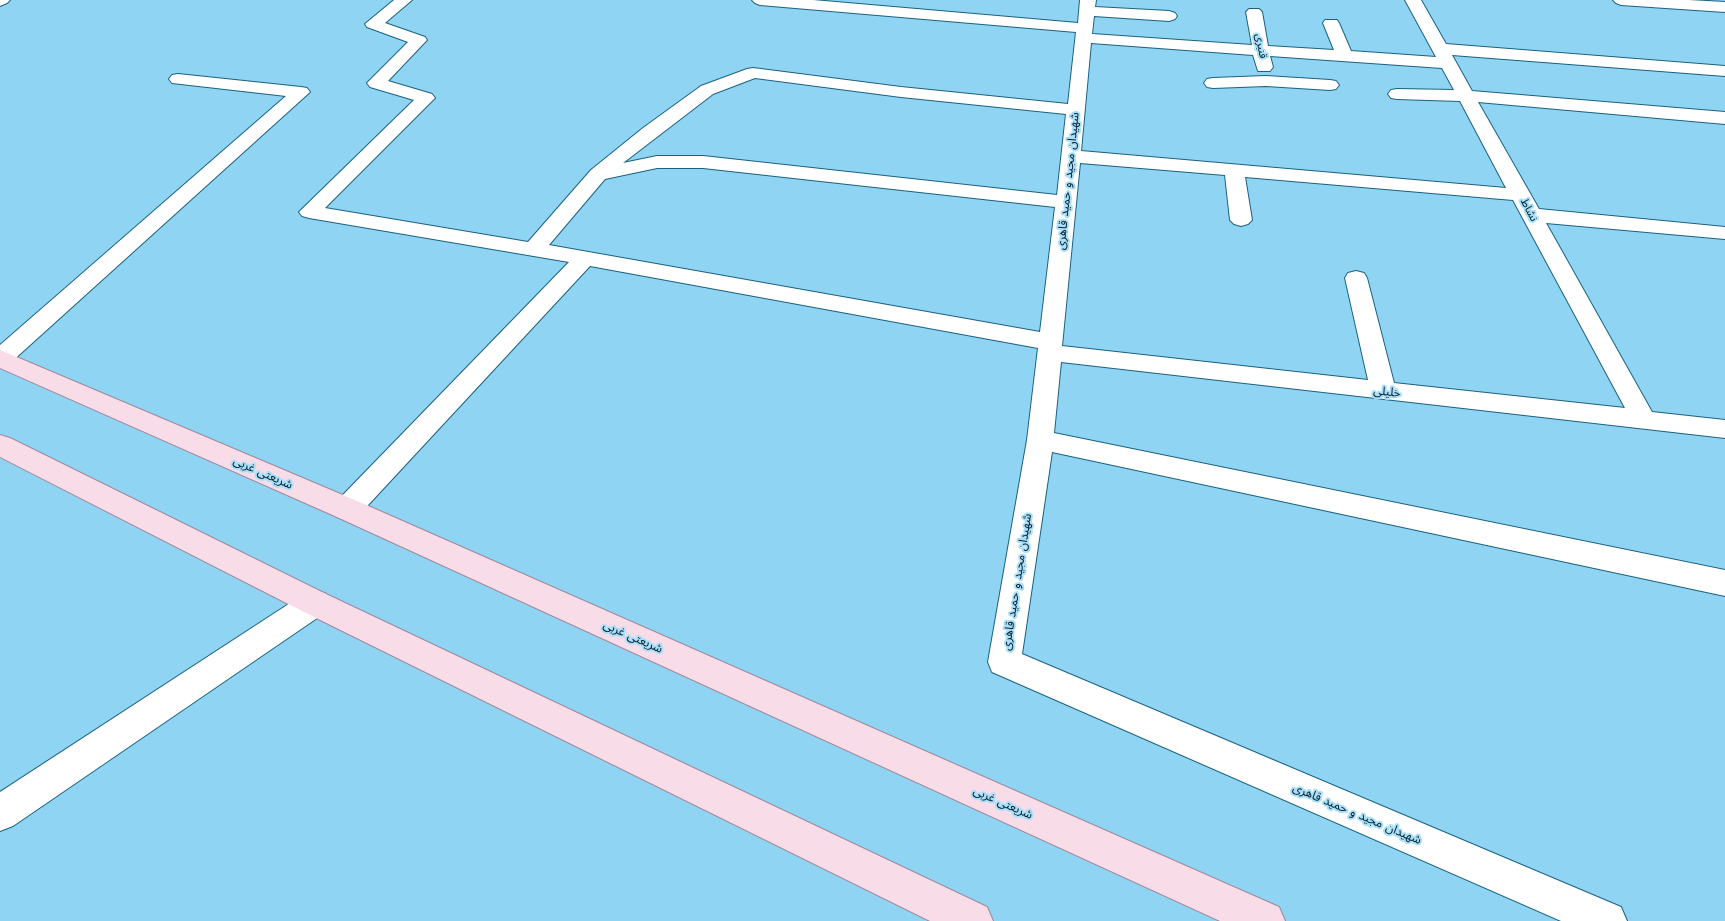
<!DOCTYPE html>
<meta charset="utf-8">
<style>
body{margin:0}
canvas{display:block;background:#90d4f4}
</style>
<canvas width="1725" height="921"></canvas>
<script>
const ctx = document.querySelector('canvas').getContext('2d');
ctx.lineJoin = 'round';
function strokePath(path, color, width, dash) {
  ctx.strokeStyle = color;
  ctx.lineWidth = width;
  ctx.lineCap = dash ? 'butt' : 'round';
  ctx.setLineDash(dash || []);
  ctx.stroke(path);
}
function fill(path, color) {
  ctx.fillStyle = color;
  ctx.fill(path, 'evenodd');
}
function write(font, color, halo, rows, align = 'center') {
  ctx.font = font + ' "Work Sans","Noto Sans Arabic",sans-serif';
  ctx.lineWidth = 4;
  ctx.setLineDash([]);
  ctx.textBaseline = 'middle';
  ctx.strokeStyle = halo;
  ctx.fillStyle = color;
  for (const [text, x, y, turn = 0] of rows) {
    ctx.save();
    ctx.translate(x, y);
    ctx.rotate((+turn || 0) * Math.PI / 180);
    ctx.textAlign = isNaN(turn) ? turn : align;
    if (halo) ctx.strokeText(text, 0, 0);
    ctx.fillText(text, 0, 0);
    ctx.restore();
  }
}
const minor = new Path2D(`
 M 0,0 L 10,0 L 7,3 L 0,6 Z
 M 394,0 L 412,0 L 385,23 L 425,37 L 427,40 L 388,81 L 432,94 L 435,98 L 325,208 L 528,242 L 591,170 L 643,128 L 701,86 L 747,69 L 753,68 L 901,87 L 1068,104 L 1076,32 L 760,5 L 755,3 L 752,0 L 813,0 L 1078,23 L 1080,0 L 1096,0 L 1095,7 L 1169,11 L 1175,13 L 1177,16 L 1175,19 L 1169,21 L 1094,16 L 1092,34 L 1252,45 L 1246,12 L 1249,9 L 1259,9 L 1262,12 L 1268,46 L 1334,50 L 1323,23 L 1325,20 L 1337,20 L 1339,23 L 1351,51 L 1436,57 L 1405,0 L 1421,0 L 1446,44 L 1725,66 L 1725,76 L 1452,55 L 1472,91 L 1725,112 L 1725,124 L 1478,102 L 1539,209 L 1725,227 L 1725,239 L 1546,223 L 1652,412 L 1725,420 L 1725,438 L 1061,362 L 1054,433 L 1725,570 L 1725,596 L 1052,452 L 1022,654 L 1621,907 L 1627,921 L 1561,921 L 992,672 L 988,662 L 1027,440 L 1038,348 L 590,266 L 357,517 L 347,520 L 337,517 L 333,509 L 337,501 L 569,262 L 309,218 L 302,216 L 299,212 L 414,100 L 370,87 L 367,83 L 408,42 L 367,27 L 365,24 ZM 1091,43 L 1253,55 L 1258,71 L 1270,71 L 1273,67 L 1270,56 L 1442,68 L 1454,90 L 1397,89 L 1391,90 L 1388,94 L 1391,98 L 1397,99 L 1460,101 L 1506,188 L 1081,151 ZM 755,78 L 901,97 L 1066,114 L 1057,195 L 703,156 L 657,156 L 623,163 L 713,94 ZM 1080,163 L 1225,175 L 1230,220 L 1234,224 L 1241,226 L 1248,224 L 1252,220 L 1245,177 L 1513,200 L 1625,408 L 1394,383 L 1367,278 L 1364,273 L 1356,271 L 1348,273 L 1345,278 L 1368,380 L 1062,346 ZM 657,168 L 703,168 L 1055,207 L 1040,332 L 549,245 L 605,179 Z
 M 1613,0 L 1689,0 L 1725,2 L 1725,12 L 1621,5 L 1616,3 Z
 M 178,74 L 301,87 L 307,88 L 310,92 L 9,364 L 0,366 L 0,345 L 286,96 L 172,83 L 169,79 L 172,75 Z
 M 1266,76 L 1330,80 L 1336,81 L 1339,85 L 1336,89 L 1330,90 L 1266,86 L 1213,88 L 1207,87 L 1204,83 L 1207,79 L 1213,78 Z
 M 315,590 L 326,594 L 331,603 L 326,612 L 13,826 L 0,831 L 0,792 L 304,594 Z`);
const major = new Path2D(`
 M 0,350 L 357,501 L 1279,907 L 1285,921 L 1220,921 L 337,517 L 0,368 Z
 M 0,435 L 10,438 L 326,594 L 987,907 L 993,921 L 930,921 L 304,612 L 0,457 Z`);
const farStreetnames = [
 ["قنبری",1261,46,80],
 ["نشاط",1529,210,62]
];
const streetNames = [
 ["شهیدان مجید و حمید قاهری",1068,181,-84],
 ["خلیلی",1387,392,6],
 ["شریعتی غربی",263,473,24],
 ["شهیدان مجید و حمید قاهری",1017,582,-81],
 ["شریعتی غربی",633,637,24],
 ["شریعتی غربی",1003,803,24],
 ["شهیدان مجید و حمید قاهری",1357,814,23]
];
strokePath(minor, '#1b627f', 2);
strokePath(major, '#9e899b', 2);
fill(minor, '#fff');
fill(major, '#f8dce8');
write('11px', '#011c28', '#aadff9', farStreetnames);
write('12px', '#011c28', '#aadff9', streetNames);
</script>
